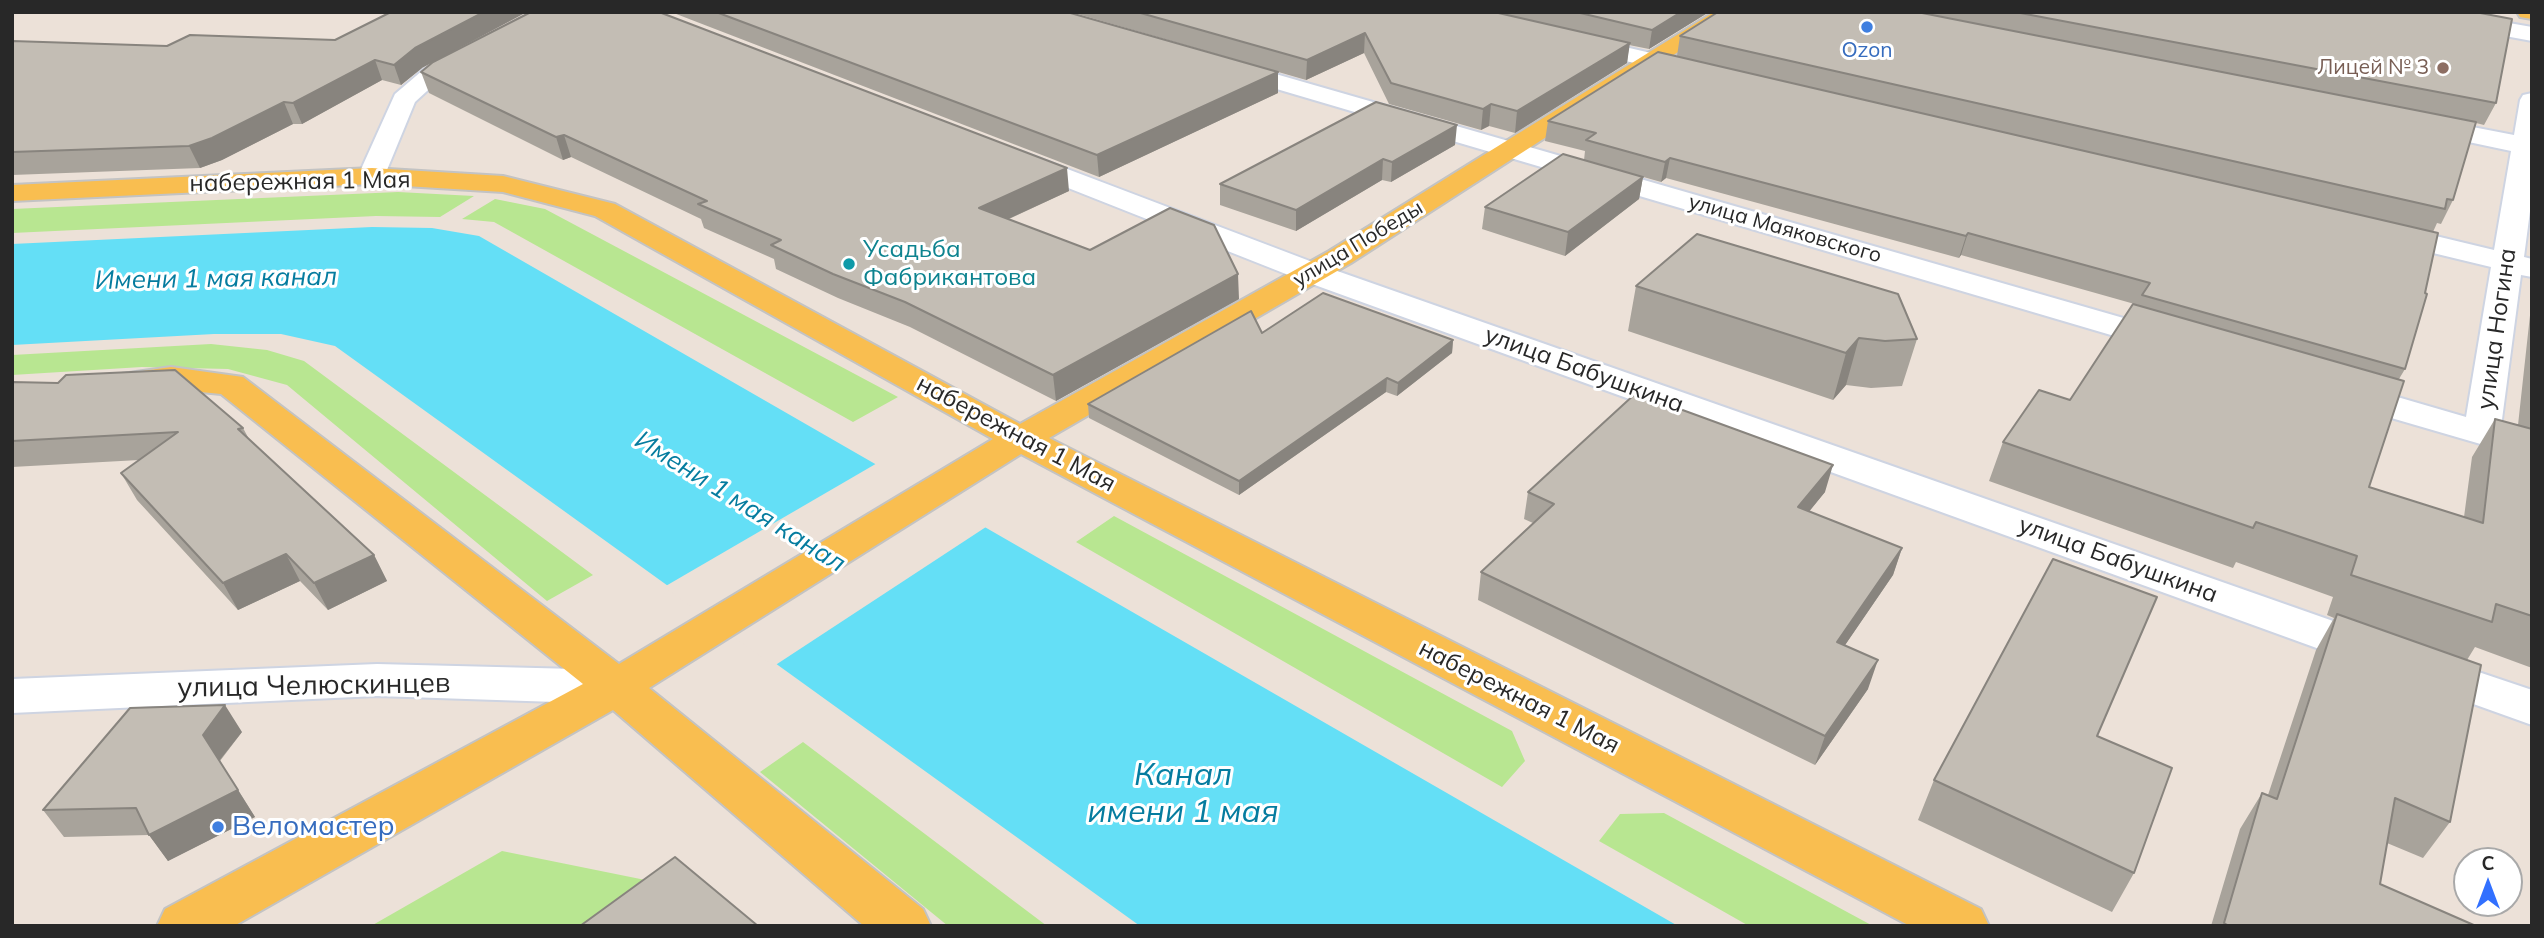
<!DOCTYPE html>
<meta charset="utf-8">
<style>
body{margin:0}
#map{position:relative;width:2544px;height:938px;overflow:hidden;background:#ece1d8;font-family:Mulish,sans-serif}
canvas{display:block}
.frame{position:absolute;inset:0;border:14px solid #282828;pointer-events:none}
.north{position:absolute;left:2453px;top:847px;width:70px;height:70px;box-sizing:border-box;background:#fff;border:2px solid #a9a9a9;border-radius:50%;rotate:0deg;font-size:19px;font-weight:700;line-height:28px;text-align:center;color:#282828}
.north::after{content:'';display:block;margin:auto;width:24px;height:32px;background:#3270ff;clip-path:polygon(50% 0,100% 100%,50% 72%,0 100%)}
</style>
<div id="map">
<canvas width="2544" height="938"></canvas>
<div class="frame"></div>
<div class="north">С</div>
</div>
<script>
const ctx = document.querySelector('canvas').getContext('2d');
ctx.lineJoin = 'round';
function fill(path, color) {
  ctx.fillStyle = color;
  ctx.fill(path, 'evenodd');
}
function strokePath(path, color, width, dash) {
  ctx.strokeStyle = color;
  ctx.lineWidth = width;
  ctx.lineCap = dash ? 'butt' : 'round';
  ctx.setLineDash(dash || []);
  ctx.stroke(path);
}
function write(font, color, halo, rows, align = 'center') {
  ctx.font = font + ' Mulish,sans-serif';
  ctx.lineWidth = 6;
  ctx.setLineDash([]);
  ctx.textBaseline = 'middle';
  ctx.strokeStyle = halo;
  ctx.fillStyle = color;
  for (const [text, x, y, turn = 0] of rows) {
    ctx.save();
    ctx.translate(x, y);
    ctx.rotate((+turn || 0) * Math.PI / 180);
    ctx.textAlign = isNaN(turn) ? turn : align;
    if (halo) ctx.strokeText(text, 0, 0);
    ctx.fillText(text, 0, 0);
    ctx.restore();
  }
}
const green = new Path2D(`
 M 398,192 L 474,196 L 440,217 L 376,216 L 12,233 L 12,209 Z
 M 495,199 L 545,209 L 898,397 L 853,422 L 494,222 L 462,219 Z
 M 211,344 L 267,350 L 304,361 L 593,575 L 547,601 L 287,385 L 228,369 L 142,367 L 12,375 L 12,355 Z
 M 1114,516 L 1512,731 L 1525,761 L 1502,787 L 1076,542 Z
 M 803,742 L 1047,926 L 948,926 L 760,772 Z
 M 1664,813 L 1873,926 L 1749,926 L 1599,841 L 1620,814 Z
 M 502,851 L 670,885 L 617,926 L 371,926 Z`);
const water = new Path2D(`
 M 372,227 L 432,228 L 479,236 L 1678,926 L 1140,926 L 335,346 L 281,334 L 214,334 L 12,345 L 12,244 Z`);
const pier = new Path2D(`
 M 879,462 L 989,525 L 774,666 L 664,587 Z`);
const minor = new Path2D(`
 M 533,12 L 561,12 L 558,17 L 439,80 L 415,102 L 382,182 L 372,184 L 362,182 L 358,176 L 395,94 L 423,70 Z
 M 2397,12 L 2446,12 L 2532,27 L 2532,41 L 2408,18 L 2400,17 Z
 M 1578,36 L 1698,64 L 1702,69 L 1698,74 L 1690,76 L 1570,48 L 1567,43 L 1570,38 Z
 M 1227,60 L 2179,334 L 2184,341 L 2179,348 L 2167,351 L 2155,348 L 1219,72 L 1215,67 L 1219,62 Z
 M 2532,93 L 2532,196 L 2524,257 L 2532,259 L 2532,277 L 2521,275 L 2501,427 L 2532,436 L 2532,459 L 2333,401 L 2328,393 L 2333,385 L 2346,382 L 2466,417 L 2491,267 L 2375,239 L 2371,233 L 2375,227 L 2386,224 L 2494,250 L 2511,151 L 2412,130 L 2408,125 L 2412,120 L 2421,117 L 2514,135 L 2520,100 L 2523,95 Z
 M 1020,151 L 1323,266 L 2390,641 L 2397,652 L 2390,663 L 2374,668 L 2358,663 L 1301,280 L 1010,165 L 1007,159 L 1010,153 Z
 M 2428,655 L 2532,690 L 2532,725 L 2412,682 L 2405,671 L 2412,660 Z
 M 377,664 L 616,670 L 632,675 L 639,687 L 632,699 L 616,704 L 377,696 L 12,713 L 12,679 Z`);
const major = new Path2D(`
 M 1714,12 L 1740,12 L 1351,263 L 1049,438 L 1981,909 L 1989,926 L 1910,926 L 1021,454 L 649,688 L 923,909 L 931,926 L 864,926 L 613,710 L 234,926 L 157,926 L 165,909 L 583,684 L 221,394 L 171,389 L 134,392 L 122,388 L 116,381 L 122,374 L 171,367 L 243,377 L 619,664 L 993,439 L 595,216 L 503,192 L 372,184 L 12,201 L 12,185 L 372,168 L 503,176 L 615,204 L 1020,424 L 1329,251 Z
 M 2517,12 L 2532,12 L 2532,19 L 2520,17 Z`);
const wall = new Path2D(`
 M 671,12 L 1067,12 L 1278,72 L 1278,93 L 1099,177 Z
 M 1071,12 L 1709,12 L 1649,49 L 1629,45 L 1627,63 L 1515,133 L 1489,126 L 1481,130 L 1389,104 L 1364,53 L 1306,80 Z
 M 1718,12 L 2484,12 L 2479,13 L 2496,103 L 2484,125 L 2476,123 L 2453,200 L 2441,224 L 2437,223 L 2433,232 L 2405,369 L 2399,379 L 2369,487 L 2464,517 L 2472,457 L 2495,419 L 2518,425 L 2532,297 L 2532,668 L 2475,647 L 2467,660 L 2450,822 L 2423,858 L 2387,843 L 2380,884 L 2476,926 L 2211,926 L 2240,829 L 2262,793 L 2268,795 L 2316,650 L 2334,618 L 2327,615 L 2333,597 L 2236,562 L 2233,568 L 1989,481 L 2003,442 L 2070,400 L 2138,305 L 1961,255 L 1959,258 L 1666,178 L 1661,182 L 1584,160 L 1585,151 L 1545,141 L 1548,121 L 1677,56 L 1680,36 Z
 M 335,40 L 422,68 L 401,85 L 382,80 L 302,124 L 293,124 L 222,160 L 200,168 L 12,175 L 12,41 L 167,46 Z
 M 421,72 L 1069,191 L 1009,219 L 1090,250 L 1239,299 L 1056,401 L 910,327 L 838,298 L 776,269 L 774,259 L 704,228 L 701,219 L 571,157 L 563,160 L 429,93 Z
 M 1455,145 L 1391,182 L 1382,180 L 1296,231 L 1220,205 L 1220,184 Z
 M 1643,177 L 1639,199 L 1565,256 L 1482,229 L 1485,207 Z
 M 1636,286 L 1917,339 L 1902,386 L 1871,388 L 1846,385 L 1833,400 L 1628,331 Z
 M 1262,333 L 1453,340 L 1452,353 L 1397,396 L 1386,392 L 1239,495 L 1089,418 L 1088,404 Z
 M 12,382 L 58,383 L 243,428 L 249,439 L 374,555 L 387,581 L 328,610 L 300,581 L 238,610 L 137,500 L 121,473 L 139,460 L 12,467 Z
 M 1528,492 L 1825,492 L 1809,511 L 1902,548 L 1893,575 L 1845,645 L 1868,689 L 1815,765 L 1478,600 L 1481,572 L 1533,523 L 1524,519 Z
 M 242,732 L 220,761 L 255,817 L 168,861 L 149,835 L 64,837 L 43,810 Z
 M 1934,780 L 2134,873 L 2112,912 L 1918,820 Z`);
const shadedWall = new Path2D(`
 M 484,12 L 527,12 L 422,68 L 401,85 L 394,65 L 415,48 Z
 M 1681,12 L 1709,12 L 1649,49 L 1652,30 Z
 M 1365,33 L 1364,53 L 1306,80 L 1307,60 Z
 M 1630,43 L 1627,63 L 1515,133 L 1517,111 Z
 M 375,60 L 382,80 L 302,124 L 293,103 Z
 M 1278,72 L 1278,93 L 1099,177 L 1097,155 Z
 M 284,102 L 293,124 L 222,160 L 200,168 L 189,146 Z
 M 1491,104 L 1489,126 L 1481,130 L 1483,109 Z
 M 1457,125 L 1455,145 L 1391,182 L 1392,162 Z
 M 564,135 L 571,157 L 563,160 L 556,137 Z
 M 1670,158 L 1666,178 L 1661,182 L 1665,162 Z
 M 1383,159 L 1382,180 L 1296,231 L 1296,210 Z
 M 1067,168 L 1069,191 L 982,231 L 979,208 Z
 M 1643,177 L 1639,199 L 1565,256 L 1568,232 Z
 M 1968,233 L 1961,255 L 1959,258 L 1966,236 Z
 M 1238,274 L 1239,299 L 1056,401 L 1053,375 Z
 M 1859,338 L 1846,385 L 1833,400 L 1846,353 Z
 M 1453,340 L 1452,353 L 1397,396 L 1398,383 Z
 M 1387,378 L 1386,392 L 1239,495 L 1239,481 Z
 M 1833,465 L 1825,492 L 1791,534 L 1798,507 Z
 M 1902,548 L 1893,575 L 1828,670 L 1837,642 Z
 M 286,554 L 300,581 L 238,610 L 223,583 Z
 M 374,555 L 387,581 L 328,610 L 314,583 Z
 M 1878,660 L 1868,689 L 1815,765 L 1825,736 Z
 M 225,705 L 242,732 L 219,761 L 203,735 Z
 M 238,790 L 255,817 L 168,861 L 149,835 Z`);
const building = new Path2D(`
 M 391,12 L 484,12 L 415,48 L 394,65 L 375,60 L 293,103 L 284,102 L 212,138 L 189,146 L 12,152 L 12,41 L 167,46 L 190,35 L 335,40 Z
 M 531,12 L 659,12 L 1067,168 L 979,208 L 1090,250 L 1170,208 L 1214,225 L 1238,274 L 1053,375 L 905,302 L 833,274 L 771,245 L 781,240 L 698,204 L 707,201 L 564,135 L 556,137 L 421,72 L 433,62 Z
 M 716,12 L 1067,12 L 1278,72 L 1097,155 Z
 M 1137,12 L 1494,12 L 1630,43 L 1517,111 L 1491,104 L 1483,109 L 1391,83 L 1365,33 L 1307,60 Z
 M 1576,12 L 1681,12 L 1652,30 Z
 M 1718,12 L 1917,12 L 2476,122 L 2453,200 L 2447,199 L 2445,209 L 1680,36 Z
 M 2015,12 L 2475,12 L 2512,19 L 2496,103 Z
 M 1658,52 L 2438,233 L 2425,293 L 2427,294 L 2405,369 L 2142,295 L 2150,283 L 1968,233 L 1966,236 L 1670,158 L 1665,162 L 1586,140 L 1596,133 L 1548,121 Z
 M 1376,102 L 1457,125 L 1392,162 L 1383,159 L 1296,210 L 1220,184 Z
 M 1563,154 L 1643,177 L 1568,232 L 1485,207 Z
 M 1697,234 L 1898,294 L 1917,339 L 1885,341 L 1859,338 L 1846,353 L 1636,286 Z
 M 1323,293 L 1453,340 L 1398,383 L 1387,378 L 1239,481 L 1088,404 L 1251,311 L 1262,333 Z
 M 2133,304 L 2404,381 L 2369,487 L 2483,523 L 2495,419 L 2532,429 L 2532,616 L 2496,604 L 2492,622 L 2351,575 L 2357,556 L 2256,522 L 2253,528 L 2003,442 L 2039,390 L 2070,400 Z
 M 175,370 L 243,428 L 238,429 L 374,555 L 314,583 L 286,554 L 223,583 L 121,473 L 178,432 L 12,441 L 12,382 L 58,383 L 66,375 Z
 M 1636,393 L 1833,465 L 1798,507 L 1902,548 L 1837,642 L 1878,660 L 1825,736 L 1481,572 L 1554,504 L 1528,492 Z
 M 2053,559 L 2157,597 L 2097,736 L 2172,768 L 2134,873 L 1934,780 Z
 M 2337,614 L 2481,665 L 2450,822 L 2395,798 L 2380,884 L 2476,926 L 2229,926 L 2224,923 L 2262,793 L 2277,799 Z
 M 225,705 L 203,735 L 238,790 L 149,835 L 136,808 L 43,810 L 130,708 Z
 M 675,857 L 758,926 L 580,926 Z`);
const markers = [
 [1867,27,7,"#3f7fe0"],
 [2443,68,7,"#8d6e63"],
 [849,264,7,"#0f9aa8"],
 [218,827,7,"#3f7fe0"]
];
const farShopnames = [
 ["Ozon",1867,51]
];
const farEducationnames = [
 ["Лицей № 3",2429,68]
];
const farStreetnames = [
 ["улица Маяковского",1785,229,16],
 ["улица Победы",1358,244,-31]
];
const streetNames = [
 ["набережная 1 Мая",300,182,-1],
 ["улица Ногина",2497,329,-82],
 ["улица Бабушкина",1584,370,20],
 ["набережная 1 Мая",1016,434,28],
 ["улица Бабушкина",2118,560,20],
 ["набережная 1 Мая",1519,697,27]
];
const cultureNames = [
 ["Усадьба",863,250],
 ["Фабрикантова",863,278]
];
const waterNames = [
 ["Имени 1 мая канал",216,279,-1],
 ["Имени 1 мая канал",740,502,32]
];
const nearStreetnames = [
 ["улица Челюскинцев",314,686,-1]
];
const nearShopnames = [
 ["Веломастер",232,827]
];
const nearWaternames = [
 ["Канал",1183,775],
 ["имени 1 мая",1183,812]
];
fill(green, '#b8e691');
fill(water, '#64dff6');
fill(pier, '#ece1d8');
strokePath(minor, '#ced4e2', 4);
strokePath(major, '#c3c3c3', 4);
fill(minor, '#fff');
fill(major, '#f9be50');
fill(wall, '#a8a39b');
fill(shadedWall, '#88847e');
fill(building, '#c3bdb4');
strokePath(building, '#88847e', 2);
for (const [x, y, r, color] of markers) {
  const dot = new Path2D();
  dot.arc(x, y, r, 0, 2 * Math.PI);
  ctx.fillStyle = color;
  ctx.fill(dot);
  strokePath(dot, '#fff', 2.5);
}
write('21px', '#366cbe', '#fff', farShopnames);
write('21px', '#785e54', '#fff', farEducationnames, 'right');
write('21px', '#282828', '#fff', farStreetnames);
write('24px', '#282828', '#fff', streetNames);
write('24px', '#0d838f', '#fff', cultureNames, 'left');
write('italic 26px', '#057c9f', '#fff', waterNames);
write('28px', '#282828', '#fff', nearStreetnames);
write('28px', '#366cbe', '#fff', nearShopnames, 'left');
write('italic 32px', '#057c9f', '#fff', nearWaternames);
</script>
